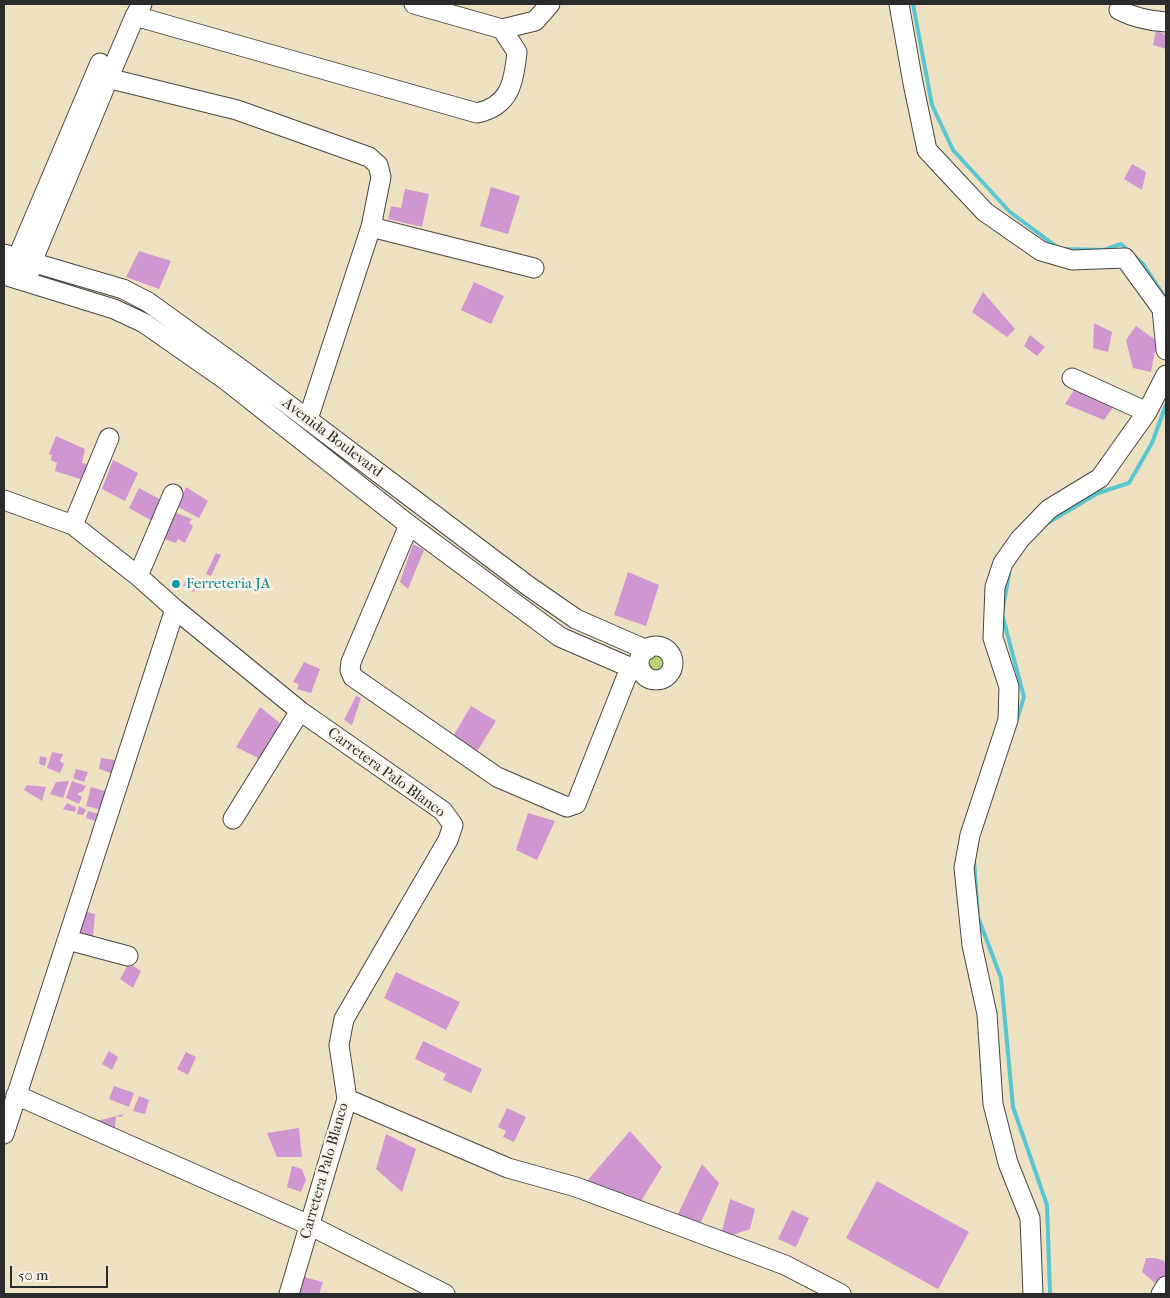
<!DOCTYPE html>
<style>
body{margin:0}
#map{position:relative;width:1170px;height:1298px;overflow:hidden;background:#eee1c2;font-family:"IM FELL French Canon",serif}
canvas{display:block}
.frame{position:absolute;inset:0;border:5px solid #2b2b2b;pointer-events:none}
.scale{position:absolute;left:10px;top:1266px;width:98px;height:22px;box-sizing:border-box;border:2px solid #2b2b2b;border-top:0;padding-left:6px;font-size:15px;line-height:18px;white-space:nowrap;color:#2b2b2b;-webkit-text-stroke:4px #f7f3e8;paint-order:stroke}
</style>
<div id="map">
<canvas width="1170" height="1298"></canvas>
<div class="frame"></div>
<div class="scale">50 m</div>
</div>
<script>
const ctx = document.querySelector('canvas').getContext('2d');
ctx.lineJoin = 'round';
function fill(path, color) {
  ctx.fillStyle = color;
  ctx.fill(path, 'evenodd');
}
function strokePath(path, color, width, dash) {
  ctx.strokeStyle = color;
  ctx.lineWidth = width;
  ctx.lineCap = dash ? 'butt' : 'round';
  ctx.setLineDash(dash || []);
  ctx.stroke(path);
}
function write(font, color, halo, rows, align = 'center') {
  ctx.font = font + ' "IM FELL French Canon",serif';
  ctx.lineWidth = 5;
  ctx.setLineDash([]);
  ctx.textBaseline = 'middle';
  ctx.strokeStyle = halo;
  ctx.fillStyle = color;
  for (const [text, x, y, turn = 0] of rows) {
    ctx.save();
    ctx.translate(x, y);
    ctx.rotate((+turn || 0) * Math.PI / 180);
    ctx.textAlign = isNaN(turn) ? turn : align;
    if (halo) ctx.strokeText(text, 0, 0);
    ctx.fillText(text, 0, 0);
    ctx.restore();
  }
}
const green = new Path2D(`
 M644 663a13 13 0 1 1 26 0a13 13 0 1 1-26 0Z`);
const stream = new Path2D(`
 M 913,4 L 932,105 L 953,150 L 1010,212 L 1057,247
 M 1065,249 L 1104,250 L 1121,244 L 1143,264 L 1166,299
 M 1046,524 L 1098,493 L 1129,483 L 1152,443 L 1166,405
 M 1009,574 L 1002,614 L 1024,697 L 1017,720
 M 974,860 L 978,917 L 1001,978 L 1013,1107 L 1047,1205 L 1050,1294`);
const building = new Path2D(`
 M 1156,30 L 1166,35 L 1166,49 L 1153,45 Z
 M 1132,164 L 1146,172 L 1142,190 L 1124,179 Z
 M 491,187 L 520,196 L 508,234 L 480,226 Z
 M 405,189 L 429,194 L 422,227 L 388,219 L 391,206 L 401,208 Z
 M 139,251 L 171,261 L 159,289 L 126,277 Z
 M 474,282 L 504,296 L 491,324 L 461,310 Z
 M 983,292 L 1015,329 L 1007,337 L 972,312 Z
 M 1094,323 L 1112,332 L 1108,352 L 1093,348 Z
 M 1136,326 L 1157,341 L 1151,372 L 1133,368 L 1126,340 Z
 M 1030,335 L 1045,347 L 1037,356 L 1024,346 Z
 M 1076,387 L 1116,403 L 1104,420 L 1065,404 Z
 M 56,436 L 85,449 L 82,463 L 93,465 L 89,482 L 55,471 L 57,463 L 51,460 L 52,455 L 49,454 Z
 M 113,460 L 138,473 L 125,501 L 102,489 Z
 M 186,487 L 208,501 L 199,518 L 178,507 Z
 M 139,488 L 165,502 L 154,522 L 129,508 Z
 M 176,513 L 192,519 L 189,523 L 193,526 L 185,543 L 178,539 L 176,543 L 162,538 Z
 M 413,544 L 424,550 L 408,589 L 400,582 Z
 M 216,553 L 221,555 L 211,576 L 206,574 Z
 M 628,572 L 659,585 L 646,626 L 614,615 Z
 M 187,578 L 200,584 L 194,592 L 183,586 Z
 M 304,662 L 320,669 L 311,693 L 297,689 L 299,684 L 293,682 Z
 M 356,696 L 361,698 L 352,725 L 344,720 Z
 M 471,706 L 496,721 L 476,753 L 452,738 Z
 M 260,707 L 281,724 L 262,760 L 236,747 Z
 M 52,752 L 63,754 L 60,761 L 64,764 L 60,773 L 47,768 Z
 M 40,756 L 47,758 L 45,766 L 39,764 Z
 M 101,758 L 115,760 L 114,774 L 99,769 Z
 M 76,769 L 88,772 L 84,782 L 73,778 Z
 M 69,781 L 63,798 L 50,794 L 56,782 Z
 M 72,781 L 86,786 L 83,791 L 77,794 L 82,797 L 79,804 L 66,798 Z
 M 27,785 L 46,787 L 42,801 L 24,790 Z
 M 91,787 L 111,793 L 106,811 L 86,806 Z
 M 67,803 L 76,807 L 75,812 L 63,809 Z
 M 79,806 L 86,810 L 83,815 L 77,814 Z
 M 88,811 L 105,816 L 104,824 L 86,818 Z
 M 528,813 L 555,821 L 537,860 L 516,850 Z
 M 87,912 L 95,914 L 93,937 L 78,932 Z
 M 129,963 L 141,971 L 133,988 L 120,979 Z
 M 396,972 L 460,1002 L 446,1030 L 384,998 Z
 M 423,1041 L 482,1069 L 471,1093 L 443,1080 L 446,1074 L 415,1059 Z
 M 109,1051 L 118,1057 L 112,1070 L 102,1064 Z
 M 186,1052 L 196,1057 L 188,1075 L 177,1069 Z
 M 114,1086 L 134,1093 L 129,1107 L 109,1099 Z
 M 139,1096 L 149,1100 L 145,1114 L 133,1111 Z
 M 507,1108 L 526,1117 L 514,1142 L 503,1137 L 506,1131 L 498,1127 Z
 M 124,1114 L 121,1117 L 116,1116 L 115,1128 L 97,1121 Z
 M 299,1128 L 302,1157 L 277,1157 L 267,1133 Z
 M 630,1131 L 662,1167 L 638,1206 L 586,1182 Z
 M 386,1134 L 416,1149 L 402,1192 L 376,1169 Z
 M 702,1164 L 719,1183 L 700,1224 L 677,1216 Z
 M 292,1166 L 302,1169 L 306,1180 L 301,1192 L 287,1187 Z
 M 877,1181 L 969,1232 L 938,1289 L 846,1238 Z
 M 730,1199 L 755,1209 L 750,1229 L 733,1235 L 722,1231 Z
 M 792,1210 L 809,1218 L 796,1247 L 778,1239 Z
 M 1146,1258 L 1155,1258 L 1164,1261 L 1166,1267 L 1166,1277 L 1155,1283 L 1142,1272 Z
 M 300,1276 L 323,1282 L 319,1294 L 295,1294 Z`);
const minor = new Path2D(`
 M 414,4 L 502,29 L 535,21 L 550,4
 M 899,4 L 913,83 L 927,150 L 985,212 L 1041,251 L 1072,260 L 1125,258 L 1162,309 L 1166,350
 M 1119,10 C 1135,18 1149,21 1166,22
 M 135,16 L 477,113 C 510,106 514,82 517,52 L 502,29
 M 95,75 L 237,110 L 369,157 L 378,165 L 381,177 L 371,227 L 308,419
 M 371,227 L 534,268
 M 4,254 L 123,289 L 148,302 L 245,372 L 527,585 L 576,619 L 647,650
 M 13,268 L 100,63
 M 29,274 L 32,262 L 109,77 L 135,16 L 142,4
 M 4,275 L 114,309 L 144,323 L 227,381 L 409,525 L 560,637 L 643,673
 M 1072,378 L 1147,412
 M 4,500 L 73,525 L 138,576 L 175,609 L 300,711 L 443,811 L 453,825 L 448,840 L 344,1019 L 339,1045 L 347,1099 L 289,1294
 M 73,525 L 109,438
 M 409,525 L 351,662 L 350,670 L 353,677 L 497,777 L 567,807 L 576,804 L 630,668
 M 138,576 L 173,494
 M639 663a17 17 0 1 1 34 0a17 17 0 1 1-34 0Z
 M 233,819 L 300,711
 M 68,940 L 128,956
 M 16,1095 L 309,1225 L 445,1294
 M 347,1099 L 508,1168 L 576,1187 L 785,1265 L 841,1294
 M 4,1134 L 175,609
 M 1033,1294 L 1030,1218 L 1008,1163 L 993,1104 L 987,1014 L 972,945 L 964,868 L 970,835 L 1008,720 L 1009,687 L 993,638 L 995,587 L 1003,563 L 1020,539 L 1049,509 L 1100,478 L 1147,412 L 1166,375
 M 1161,1294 L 1166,1286`);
const markers = [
 [176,584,5,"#0f9aa8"]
];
const streetNames = [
 ["Avenida Boulevard",332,438,37],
 ["Carretera Palo Blanco",386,773,36],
 ["Carretera Palo Blanco",325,1171,-74]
];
const cultureNames = [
 ["Ferreteria JA",186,584]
];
fill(green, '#b9d479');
strokePath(stream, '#59c6d0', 4);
fill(building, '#d096d1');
strokePath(minor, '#484642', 21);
strokePath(minor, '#fff', 19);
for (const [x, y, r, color] of markers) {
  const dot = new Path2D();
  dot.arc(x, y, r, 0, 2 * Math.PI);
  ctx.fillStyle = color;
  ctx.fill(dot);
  strokePath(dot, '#f7f3e8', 2);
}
write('15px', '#2b2b2b', '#f7f3e8', streetNames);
write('15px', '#0d838f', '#f7f3e8', cultureNames, 'left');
</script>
